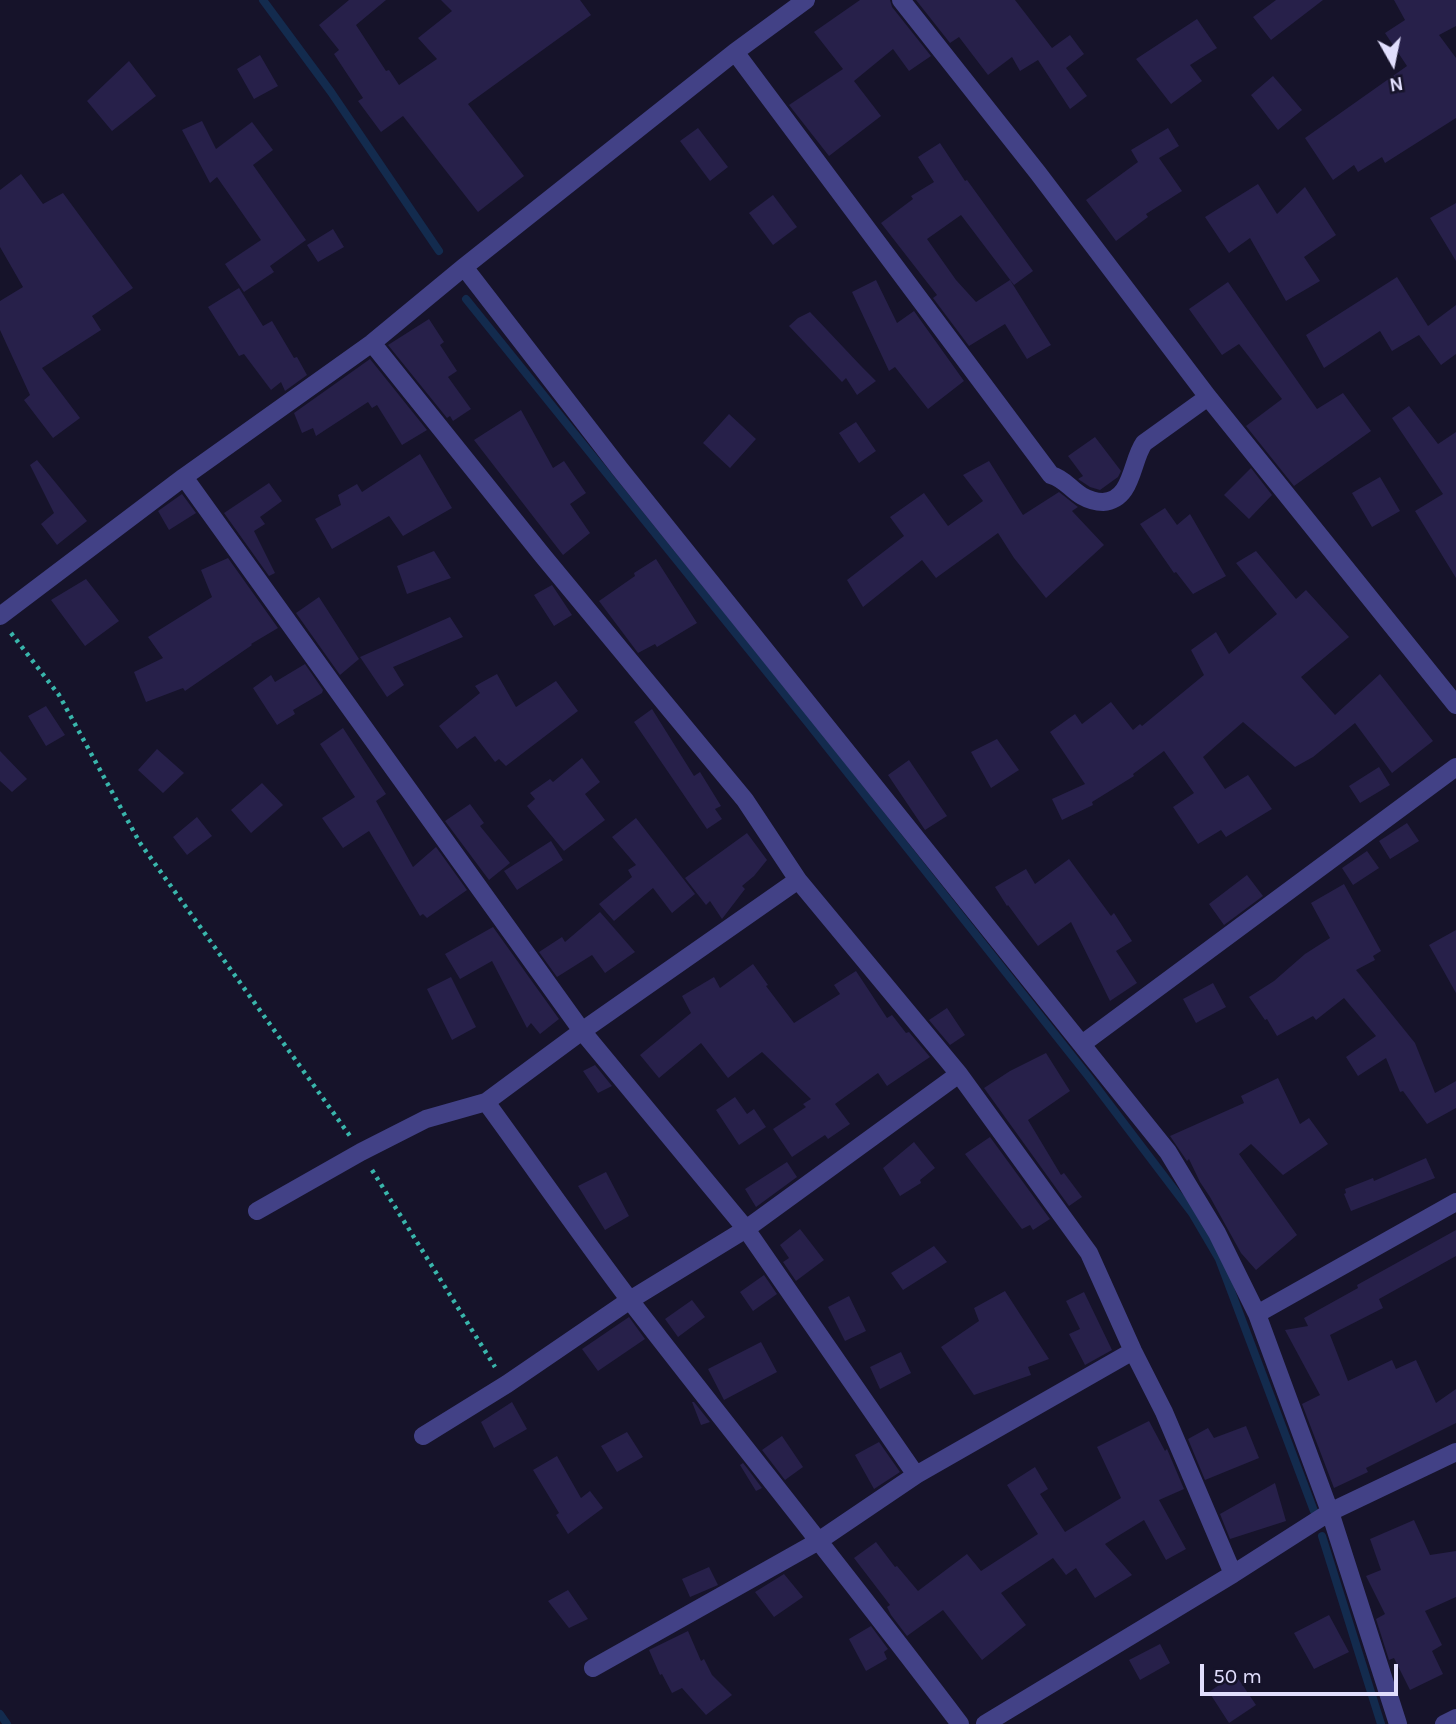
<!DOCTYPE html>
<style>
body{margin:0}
#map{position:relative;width:1456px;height:1724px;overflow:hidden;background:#16132a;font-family:Karla,sans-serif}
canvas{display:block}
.north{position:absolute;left:1358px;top:28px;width:70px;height:70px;-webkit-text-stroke:5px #16132a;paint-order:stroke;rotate:171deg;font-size:19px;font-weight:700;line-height:28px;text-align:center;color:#e1defd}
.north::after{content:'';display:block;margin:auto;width:24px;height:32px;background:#e1defd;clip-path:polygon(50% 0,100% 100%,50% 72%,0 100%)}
.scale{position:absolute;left:1200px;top:1664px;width:198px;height:32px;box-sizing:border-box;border:4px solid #e1defd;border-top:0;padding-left:9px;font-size:21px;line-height:24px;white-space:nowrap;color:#e1defd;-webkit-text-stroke:5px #16132a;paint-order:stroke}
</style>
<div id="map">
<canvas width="1456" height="1724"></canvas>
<div class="north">N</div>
<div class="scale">50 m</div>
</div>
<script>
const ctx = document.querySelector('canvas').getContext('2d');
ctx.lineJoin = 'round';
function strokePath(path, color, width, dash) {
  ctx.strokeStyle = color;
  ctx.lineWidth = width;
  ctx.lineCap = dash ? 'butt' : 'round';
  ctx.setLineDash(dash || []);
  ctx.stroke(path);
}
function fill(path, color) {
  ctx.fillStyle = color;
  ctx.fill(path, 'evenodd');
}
const stream = new Path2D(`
 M 263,0 L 331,92 L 439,251
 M 466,299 L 808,723 L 1088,1076 L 1192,1213 L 1219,1259 L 1314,1511
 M 1322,1536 L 1381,1724
 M 0,1714 L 7,1724`);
const building = new Path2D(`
 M 349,0 L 386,0 L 356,25 L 386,71 L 389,70 L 399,85 L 437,59 L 418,38 L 452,11 L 441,0 L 580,0 L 591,15 L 468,104 L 524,176 L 478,212 L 403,116 L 381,132 L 358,101 L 363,98 L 334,54 L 339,50 L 319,25 Z
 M 860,0 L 890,0 L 892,7 L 931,56 L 909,71 L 893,49 L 854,81 L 881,116 L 829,156 L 789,105 L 843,69 L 814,32 Z
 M 916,0 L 1015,0 L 1052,48 L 1070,35 L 1084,54 L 1066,68 L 1087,96 L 1070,109 L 1038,60 L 1020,71 L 1012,57 L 988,75 L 959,37 L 950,43 Z
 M 1276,0 L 1323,0 L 1271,40 L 1253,17 Z
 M 1394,0 L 1456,0 L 1456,26 L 1439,35 L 1456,58 L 1456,118 L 1385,163 L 1382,157 L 1358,172 L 1354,165 L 1333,180 L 1305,138 L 1407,66 L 1385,33 L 1405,20 Z
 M 1197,19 L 1217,48 L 1190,65 L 1202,81 L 1171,104 L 1136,59 Z
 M 260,55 L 278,86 L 254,99 L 237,69 Z
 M 129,61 L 156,96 L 112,131 L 87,101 Z
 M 1273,76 L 1302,110 L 1278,130 L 1251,95 Z
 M 202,121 L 216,149 L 252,122 L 273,150 L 253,165 L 306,240 L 270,266 L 274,272 L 244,292 L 225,264 L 261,240 L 217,177 L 210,183 L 182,130 Z
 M 698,128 L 728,167 L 710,181 L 680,141 Z
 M 1168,128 L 1179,146 L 1159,158 L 1182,191 L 1146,214 L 1148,217 L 1116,241 L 1086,200 L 1138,162 L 1131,150 Z
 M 940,143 L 965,181 L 967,180 L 1033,271 L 1014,285 L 961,215 L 927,239 L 956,280 L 976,302 L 1010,280 L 1051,345 L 1027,359 L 1005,324 L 969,346 L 933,298 L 937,295 L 881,223 L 913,199 L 911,196 L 934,182 L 918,157 Z
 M 21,174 L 43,204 L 63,193 L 133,288 L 92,316 L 101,330 L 42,368 L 80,418 L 53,438 L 24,400 L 30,395 L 0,330 L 0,301 L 23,287 L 0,247 L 0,190 Z
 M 1258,184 L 1277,214 L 1305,187 L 1336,235 L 1304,257 L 1320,281 L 1286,301 L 1250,238 L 1229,253 L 1205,217 Z
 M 773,195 L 797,227 L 773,245 L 749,213 Z
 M 1456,203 L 1456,261 L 1430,218 Z
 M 333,229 L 344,247 L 318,262 L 307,245 Z
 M 1397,277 L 1428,326 L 1456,305 L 1456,354 L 1441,365 L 1419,335 L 1392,351 L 1380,331 L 1324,368 L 1306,335 Z
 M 876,280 L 897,323 L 914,311 L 964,381 L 928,409 L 895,367 L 889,371 L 852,292 Z
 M 1228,282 L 1317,409 L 1343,393 L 1371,431 L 1294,486 L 1246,426 L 1282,399 L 1239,344 L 1222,355 L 1189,309 Z
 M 239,288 L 263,326 L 272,321 L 294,358 L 297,357 L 307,375 L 285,391 L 281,382 L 271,390 L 244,354 L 239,356 L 208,307 Z
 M 810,312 L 861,366 L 876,381 L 857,395 L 846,378 L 842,382 L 789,326 L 798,318 Z
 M 429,319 L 444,342 L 440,345 L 457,371 L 448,377 L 471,409 L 453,421 L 450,416 L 447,418 L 388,345 Z
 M 370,359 L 427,430 L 402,445 L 377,405 L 372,408 L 368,402 L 316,436 L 313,428 L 302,433 L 294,413 Z
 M 1409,406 L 1438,444 L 1456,432 L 1456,578 L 1415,511 L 1443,494 L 1392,418 Z
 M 521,410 L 553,468 L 564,461 L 586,493 L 570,504 L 590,533 L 563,555 L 474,440 Z
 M 729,414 L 756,439 L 730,468 L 703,443 Z
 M 856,422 L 876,451 L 859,463 L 839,433 Z
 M 1095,437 L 1121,471 L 1118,477 L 1100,490 L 1090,487 L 1078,479 L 1083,476 L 1068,456 Z
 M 420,454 L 452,508 L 403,536 L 389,516 L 332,549 L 315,519 L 341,505 L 338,495 L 357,484 L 362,492 Z
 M 37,460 L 87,521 L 57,545 L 41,524 L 54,513 L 30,465 Z
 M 989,461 L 1023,515 L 1059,492 L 1078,507 L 1072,511 L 1104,545 L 1046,598 L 1014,558 L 998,533 L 936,578 L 922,560 L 863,607 L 847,580 L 904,536 L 890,517 L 924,493 L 948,526 L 983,501 L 963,475 Z
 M 1251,468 L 1272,495 L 1249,519 L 1224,495 Z
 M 1380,477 L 1400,511 L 1372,527 L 1352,493 Z
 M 269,483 L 282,501 L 260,517 L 265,524 L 254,531 L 275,573 L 269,576 L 224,513 Z
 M 182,494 L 196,513 L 169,530 L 158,511 Z
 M 1165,508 L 1177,525 L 1190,514 L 1226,576 L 1193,594 L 1176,572 L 1174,573 L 1140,524 Z
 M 434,551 L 451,578 L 407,594 L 397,566 Z
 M 1256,551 L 1296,599 L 1306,590 L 1349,637 L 1301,677 L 1335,715 L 1380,674 L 1433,741 L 1392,773 L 1355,723 L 1313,757 L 1295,767 L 1243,722 L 1203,757 L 1225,789 L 1248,775 L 1272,809 L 1226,837 L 1221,830 L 1198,844 L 1173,807 L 1194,793 L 1164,751 L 1133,774 L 1134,776 L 1092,802 L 1093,805 L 1062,820 L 1052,799 L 1085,784 L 1050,732 L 1075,714 L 1082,724 L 1111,702 L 1133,730 L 1140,724 L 1142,726 L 1204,675 L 1191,650 L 1216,632 L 1229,654 L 1277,614 L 1236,563 Z
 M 228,558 L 278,628 L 251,644 L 252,645 L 185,691 L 183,688 L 146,702 L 134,672 L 163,658 L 148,637 L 212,597 L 201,570 Z
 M 656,559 L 697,623 L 657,647 L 655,644 L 638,653 L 599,601 L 635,576 L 634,573 Z
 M 86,579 L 119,621 L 85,646 L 51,600 Z
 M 552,585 L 572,615 L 554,626 L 534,595 Z
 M 319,597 L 359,659 L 340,675 L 296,613 Z
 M 450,617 L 463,637 L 393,667 L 404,685 L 387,697 L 360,657 Z
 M 305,664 L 323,690 L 322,693 L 293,710 L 295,714 L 277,725 L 253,688 L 271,675 L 275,682 Z
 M 497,674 L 516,707 L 556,681 L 578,711 L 506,766 L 499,759 L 495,762 L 475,736 L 457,749 L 439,726 L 480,693 L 475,686 Z
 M 46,706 L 65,735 L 46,746 L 28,716 Z
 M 652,709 L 694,776 L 700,772 L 721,806 L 715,809 L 722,819 L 707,829 L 634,722 Z
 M 343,728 L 386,794 L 376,801 L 413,867 L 436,847 L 467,890 L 427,918 L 423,914 L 420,916 L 369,831 L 343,848 L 322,818 L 355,797 L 320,744 Z
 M 997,739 L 1019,770 L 991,788 L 971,752 Z
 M 157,749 L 184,773 L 163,793 L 138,770 Z
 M 0,751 L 27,779 L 12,792 L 0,781 Z
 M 582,758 L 600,782 L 585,794 L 605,820 L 564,851 L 527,806 L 535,799 L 530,793 L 550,779 L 553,782 Z
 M 909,760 L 947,816 L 925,830 L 888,775 Z
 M 1379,767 L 1390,785 L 1360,803 L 1349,786 Z
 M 262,783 L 283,805 L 251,833 L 231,810 Z
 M 470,804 L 484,823 L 480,826 L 510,863 L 489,880 L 445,821 Z
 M 197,817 L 212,836 L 187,855 L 173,837 Z
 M 636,818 L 695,894 L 672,913 L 653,888 L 614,921 L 599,904 L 632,877 L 628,870 L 636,865 L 612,837 Z
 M 1407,823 L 1419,841 L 1390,859 L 1379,841 Z
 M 747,833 L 767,860 L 754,876 L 742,886 L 745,889 L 722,919 L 710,901 L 706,905 L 685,878 Z
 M 551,841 L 563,860 L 517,890 L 504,871 Z
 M 1367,851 L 1379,868 L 1353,885 L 1342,868 Z
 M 1069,859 L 1111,916 L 1114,913 L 1132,941 L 1116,951 L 1137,983 L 1110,1001 L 1071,922 L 1038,946 L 1008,905 L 1007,906 L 995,887 L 1026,869 L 1035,884 Z
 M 1247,875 L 1263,896 L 1224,925 L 1209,904 Z
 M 1344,884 L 1381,951 L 1373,956 L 1375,960 L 1356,970 L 1415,1043 L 1435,1093 L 1456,1081 L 1456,1108 L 1427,1124 L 1403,1091 L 1400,1092 L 1386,1058 L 1358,1076 L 1346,1057 L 1376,1036 L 1344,998 L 1316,1020 L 1313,1016 L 1277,1036 L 1267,1019 L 1265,1020 L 1249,997 L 1274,981 L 1305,954 L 1330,938 L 1311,903 Z
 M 600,912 L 635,952 L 605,973 L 592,955 L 557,977 L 539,952 L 562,937 L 565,942 Z
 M 493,927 L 559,1019 L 540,1034 L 531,1023 L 527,1028 L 492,961 L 460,979 L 445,954 Z
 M 1456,930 L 1456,993 L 1429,945 Z
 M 753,964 L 768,985 L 766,986 L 794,1023 L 840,994 L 834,985 L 856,971 L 887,1018 L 892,1015 L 906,1033 L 909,1032 L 930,1057 L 887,1086 L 878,1073 L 835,1104 L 850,1124 L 828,1139 L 825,1135 L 792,1157 L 773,1129 L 806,1107 L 803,1104 L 811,1099 L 762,1052 L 728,1078 L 701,1043 L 659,1078 L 640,1055 L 691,1013 L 682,996 L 714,977 L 720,988 Z
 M 451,977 L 476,1027 L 452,1040 L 427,989 Z
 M 1213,983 L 1226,1007 L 1196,1023 L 1183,999 Z
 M 947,1008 L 965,1035 L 950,1045 L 929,1020 Z
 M 1046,1053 L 1070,1091 L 1028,1120 L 1061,1175 L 1064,1173 L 1082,1197 L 1069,1206 L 984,1088 L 1010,1071 Z
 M 595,1065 L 612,1086 L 598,1093 L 583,1071 Z
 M 1278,1078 L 1300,1124 L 1309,1118 L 1328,1144 L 1283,1175 L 1251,1144 L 1239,1154 L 1297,1235 L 1256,1270 L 1241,1253 L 1210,1197 L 1200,1182 L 1189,1159 L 1187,1161 L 1170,1136 L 1244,1103 L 1241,1096 Z
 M 735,1097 L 747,1114 L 754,1109 L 766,1127 L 739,1145 L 716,1110 Z
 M 990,1137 L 1050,1219 L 1033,1230 L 1030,1225 L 1022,1229 L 965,1154 Z
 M 914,1142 L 935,1168 L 920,1180 L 921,1183 L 900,1196 L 883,1168 Z
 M 1426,1158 L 1435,1178 L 1351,1211 L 1344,1194 L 1346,1193 L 1345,1189 L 1373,1178 L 1374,1181 Z
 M 787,1162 L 797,1177 L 756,1207 L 745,1189 Z
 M 606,1172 L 629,1216 L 605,1230 L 578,1186 Z
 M 800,1229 L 824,1260 L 796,1281 L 783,1262 L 789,1258 L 780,1245 Z
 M 1456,1230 L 1456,1256 L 1379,1299 L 1383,1308 L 1330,1335 L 1348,1381 L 1392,1360 L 1396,1369 L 1416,1360 L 1436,1403 L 1456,1389 L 1456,1423 L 1366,1468 L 1368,1472 L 1334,1488 L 1302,1404 L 1320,1395 L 1285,1330 L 1308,1326 L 1304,1318 L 1358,1288 L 1357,1285 Z
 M 934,1246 L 947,1262 L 903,1290 L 891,1273 Z
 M 764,1275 L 777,1294 L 753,1311 L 740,1292 Z
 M 1005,1291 L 1049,1359 L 1028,1367 L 1031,1375 L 974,1395 L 941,1347 L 979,1321 L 974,1308 Z
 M 1084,1292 L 1112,1350 L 1085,1365 L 1069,1334 L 1080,1329 L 1066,1301 Z
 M 849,1296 L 866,1331 L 845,1341 L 828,1307 Z
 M 692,1300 L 705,1317 L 678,1337 L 665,1319 Z
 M 629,1317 L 645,1339 L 598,1371 L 582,1349 Z
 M 761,1342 L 777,1372 L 724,1400 L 708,1369 Z
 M 901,1352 L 911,1373 L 880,1389 L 870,1367 Z
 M 512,1402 L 527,1429 L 494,1448 L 481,1422 Z
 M 692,1402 L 694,1402 L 710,1422 L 701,1425 Z
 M 1149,1421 L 1165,1451 L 1167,1449 L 1184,1489 L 1159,1500 L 1186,1549 L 1166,1560 L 1144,1520 L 1105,1544 L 1132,1575 L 1095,1598 L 1076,1568 L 1066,1575 L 1053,1558 L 1001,1593 L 1026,1625 L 982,1660 L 943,1610 L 907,1636 L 891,1615 L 887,1607 L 890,1605 L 854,1558 L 876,1542 L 895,1567 L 897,1566 L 918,1591 L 967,1554 L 981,1571 L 1038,1534 L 1007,1485 L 1035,1467 L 1048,1489 L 1040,1494 L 1065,1532 L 1121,1498 L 1097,1447 Z
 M 1246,1426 L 1259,1458 L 1205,1480 L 1188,1439 L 1208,1428 L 1214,1438 Z
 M 627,1432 L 643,1457 L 617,1472 L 601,1446 Z
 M 782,1436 L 803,1467 L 785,1480 L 762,1450 Z
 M 879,1442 L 900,1472 L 874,1489 L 855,1455 Z
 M 557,1456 L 581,1498 L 590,1491 L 603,1508 L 568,1534 L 556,1515 L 559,1513 L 533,1470 Z
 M 743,1463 L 747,1468 L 762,1488 L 756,1491 L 740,1465 Z
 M 1275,1483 L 1286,1521 L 1230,1539 L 1220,1514 Z
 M 1414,1520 L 1430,1555 L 1456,1551 L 1456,1597 L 1425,1611 L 1442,1645 L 1432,1651 L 1443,1674 L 1410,1690 L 1394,1658 L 1389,1660 L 1376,1619 L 1385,1614 L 1366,1576 L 1381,1570 L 1370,1539 Z
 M 709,1567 L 718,1585 L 690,1597 L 682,1579 Z
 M 784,1574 L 803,1597 L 774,1617 L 755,1592 Z
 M 568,1590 L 588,1619 L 569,1628 L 548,1601 Z
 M 1329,1615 L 1349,1652 L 1314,1669 L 1294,1633 Z
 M 871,1626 L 888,1649 L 884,1652 L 887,1659 L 866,1671 L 849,1639 Z
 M 688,1631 L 701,1661 L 704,1659 L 712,1675 L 732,1695 L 706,1715 L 682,1688 L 672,1693 L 662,1674 L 660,1675 L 649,1650 Z
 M 1160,1644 L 1170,1663 L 1140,1680 L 1129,1660 Z
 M 1235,1674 L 1256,1705 L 1229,1723 L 1209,1692 Z`);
const path = new Path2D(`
 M 11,633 L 59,695 L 140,843 L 350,1136
 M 372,1170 L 495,1367`);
const minor = new Path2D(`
 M 901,0 L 1038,173 L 1208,397 L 1456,705
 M 735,52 L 1051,475 C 1065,479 1070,489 1082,496 C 1089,500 1095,502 1103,502 C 1133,500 1131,461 1144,443 L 1208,397
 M 464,267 L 620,469 L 1168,1152 L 1217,1233 L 1257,1314 L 1330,1512 L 1398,1724
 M 372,343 L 543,556 L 745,800 L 798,880 L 959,1074 L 1089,1253 L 1133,1351 L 1164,1412 L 1233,1574 L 1330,1512 L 1456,1452
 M 184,477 L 582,1031 L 746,1229 L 916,1475
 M 0,616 L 184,477 L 372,343 L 464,267 L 735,52 L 806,0
 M 1082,1044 L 1456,767
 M 486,1102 C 535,1169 582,1237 632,1303 C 741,1444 853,1582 960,1724
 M 257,1211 L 361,1152 L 426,1119 L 486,1102 L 582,1031 L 798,880
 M 1257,1314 L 1456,1202
 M 423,1436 L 507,1384 L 630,1300 L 746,1229 L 959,1074
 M 593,1668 L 817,1542 L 916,1475 L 1133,1351
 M 985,1724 L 1233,1574
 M 1444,1724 L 1456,1718`);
strokePath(stream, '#132b4e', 8);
fill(building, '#27204a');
strokePath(path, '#39b6ac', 4.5, [3.5, 5]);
strokePath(minor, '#424186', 18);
</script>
